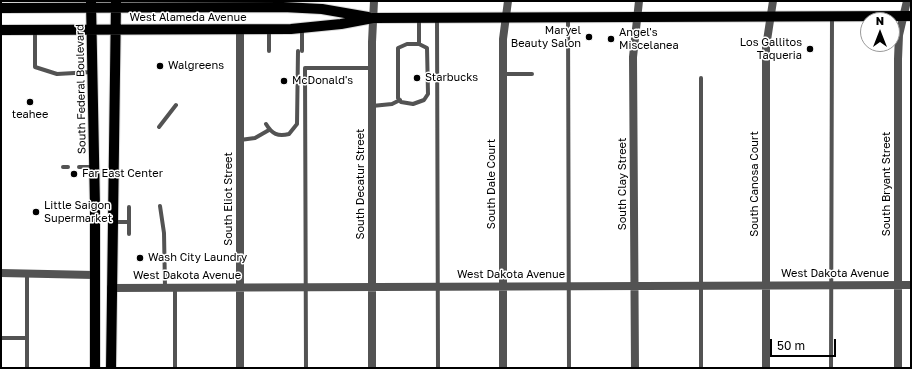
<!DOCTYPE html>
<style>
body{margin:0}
#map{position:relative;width:912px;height:369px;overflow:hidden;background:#fff;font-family:"Golos Text",sans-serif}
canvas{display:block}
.frame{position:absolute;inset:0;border:2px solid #000;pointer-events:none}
.north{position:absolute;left:860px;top:12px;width:40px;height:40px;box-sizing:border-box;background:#fff;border:1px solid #999;border-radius:50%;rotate:0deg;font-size:11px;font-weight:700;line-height:16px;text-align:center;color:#000}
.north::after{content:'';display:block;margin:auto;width:14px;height:18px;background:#000;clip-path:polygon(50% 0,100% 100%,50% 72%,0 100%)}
.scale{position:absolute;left:770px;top:339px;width:66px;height:18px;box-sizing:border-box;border:2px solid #000;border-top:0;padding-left:5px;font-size:12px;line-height:14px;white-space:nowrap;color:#000;-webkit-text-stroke:3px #fff;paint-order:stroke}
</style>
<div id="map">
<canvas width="912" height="369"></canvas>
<div class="frame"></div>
<div class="north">N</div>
<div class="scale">50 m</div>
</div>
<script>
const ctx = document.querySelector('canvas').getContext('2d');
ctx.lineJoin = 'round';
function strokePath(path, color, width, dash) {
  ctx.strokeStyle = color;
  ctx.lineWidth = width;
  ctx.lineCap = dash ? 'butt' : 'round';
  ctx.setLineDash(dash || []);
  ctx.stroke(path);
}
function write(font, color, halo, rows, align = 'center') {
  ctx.font = font + ' "Golos Text",sans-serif';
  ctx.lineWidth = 3;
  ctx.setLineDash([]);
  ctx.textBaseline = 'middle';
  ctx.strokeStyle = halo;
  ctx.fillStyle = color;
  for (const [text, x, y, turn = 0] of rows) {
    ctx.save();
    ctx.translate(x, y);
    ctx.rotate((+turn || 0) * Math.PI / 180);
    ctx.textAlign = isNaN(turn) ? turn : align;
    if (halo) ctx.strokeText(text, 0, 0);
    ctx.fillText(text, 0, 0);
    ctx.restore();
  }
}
const lane = new Path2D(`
 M 568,17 L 569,368
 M 419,18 L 419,44
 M 437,18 L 438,368
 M 35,31 L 35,67 L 57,74 L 92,72
 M 407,44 L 419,44 L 427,48 L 428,94 L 424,100 L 413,104 L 401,102 L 398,98 L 398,48 Z
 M 269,51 L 269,29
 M 302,51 L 302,29
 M 503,74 L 532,74
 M 701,78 L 701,368
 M 372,106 L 392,104 L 400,100
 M 266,124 C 272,134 278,137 289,134 L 297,124 L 298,51
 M 159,127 L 176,105
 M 240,140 L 255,138 L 269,130
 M 63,167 L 68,167
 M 79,167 L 94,167
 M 160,206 L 164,233 L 165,287
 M 129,207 L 129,234
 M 112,222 L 129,222
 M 27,274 L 27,368
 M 175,288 L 175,368
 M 1,338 L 27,338
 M 306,368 L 305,68 L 372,68
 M 831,368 L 832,16`);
const street = new Path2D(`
 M 1,273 L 94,275
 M 111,288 L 911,285
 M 240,368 L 240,30
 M 372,368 L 372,42 L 374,1
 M 503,368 L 503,39 L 508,1
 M 635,368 L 633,57 L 639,1
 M 766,368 L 766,47 L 773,1
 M 898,368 L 898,59 L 899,35 L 907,1`);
const primary = new Path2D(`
 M 91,2 L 95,207 L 95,368
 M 1,8 L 283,7 L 322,9 L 368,17
 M 1,30 L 291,29 L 341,24 L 373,18 L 911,16
 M 111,368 L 116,1`);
const markers = [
 [589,37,4,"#000"],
 [611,39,4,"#000"],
 [810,49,4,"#000"],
 [160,66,4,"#000"],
 [417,78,4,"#000"],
 [284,81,4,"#000"],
 [30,102,4,"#000"],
 [74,174,4,"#000"],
 [36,212,4,"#000"],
 [140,258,4,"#000"]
];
const streetNames = [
 ["West Alameda Avenue",188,18],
 ["South Federal Boulevard",81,89,-91],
 ["South Decatur Street",361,184,-90],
 ["South Dale Court",492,184,-90],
 ["South Clay Street",623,184,-90],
 ["South Canosa Court",755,184,-90],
 ["South Bryant Street",887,184,-90],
 ["South Eliot Street",229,199,-90],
 ["West Dakota Avenue",835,274],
 ["West Dakota Avenue",511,275],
 ["West Dakota Avenue",187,276]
];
const poiNames = [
 ["Maryel",581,31,"right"],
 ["Beauty Salon",581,44,"right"],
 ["Angel's",619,33],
 ["Miscelanea",619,46],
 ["Los Gallitos",802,43,"right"],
 ["Taqueria",802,56,"right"],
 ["Walgreens",168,66],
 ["Starbucks",425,78],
 ["McDonald's",292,81],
 ["teahee",30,115,"center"],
 ["Far East Center",82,174],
 ["Little Saigon",44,206],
 ["Supermarket",44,219],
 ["Wash City Laundry",148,258]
];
strokePath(primary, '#dbdbdb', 12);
strokePath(lane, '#535353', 4);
strokePath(street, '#535353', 8);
strokePath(primary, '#000', 10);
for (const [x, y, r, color] of markers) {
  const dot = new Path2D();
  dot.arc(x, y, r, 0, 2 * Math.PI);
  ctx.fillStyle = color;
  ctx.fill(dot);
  strokePath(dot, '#fff', 1.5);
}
write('11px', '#000', '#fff', streetNames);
write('11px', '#000', '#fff', poiNames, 'left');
</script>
